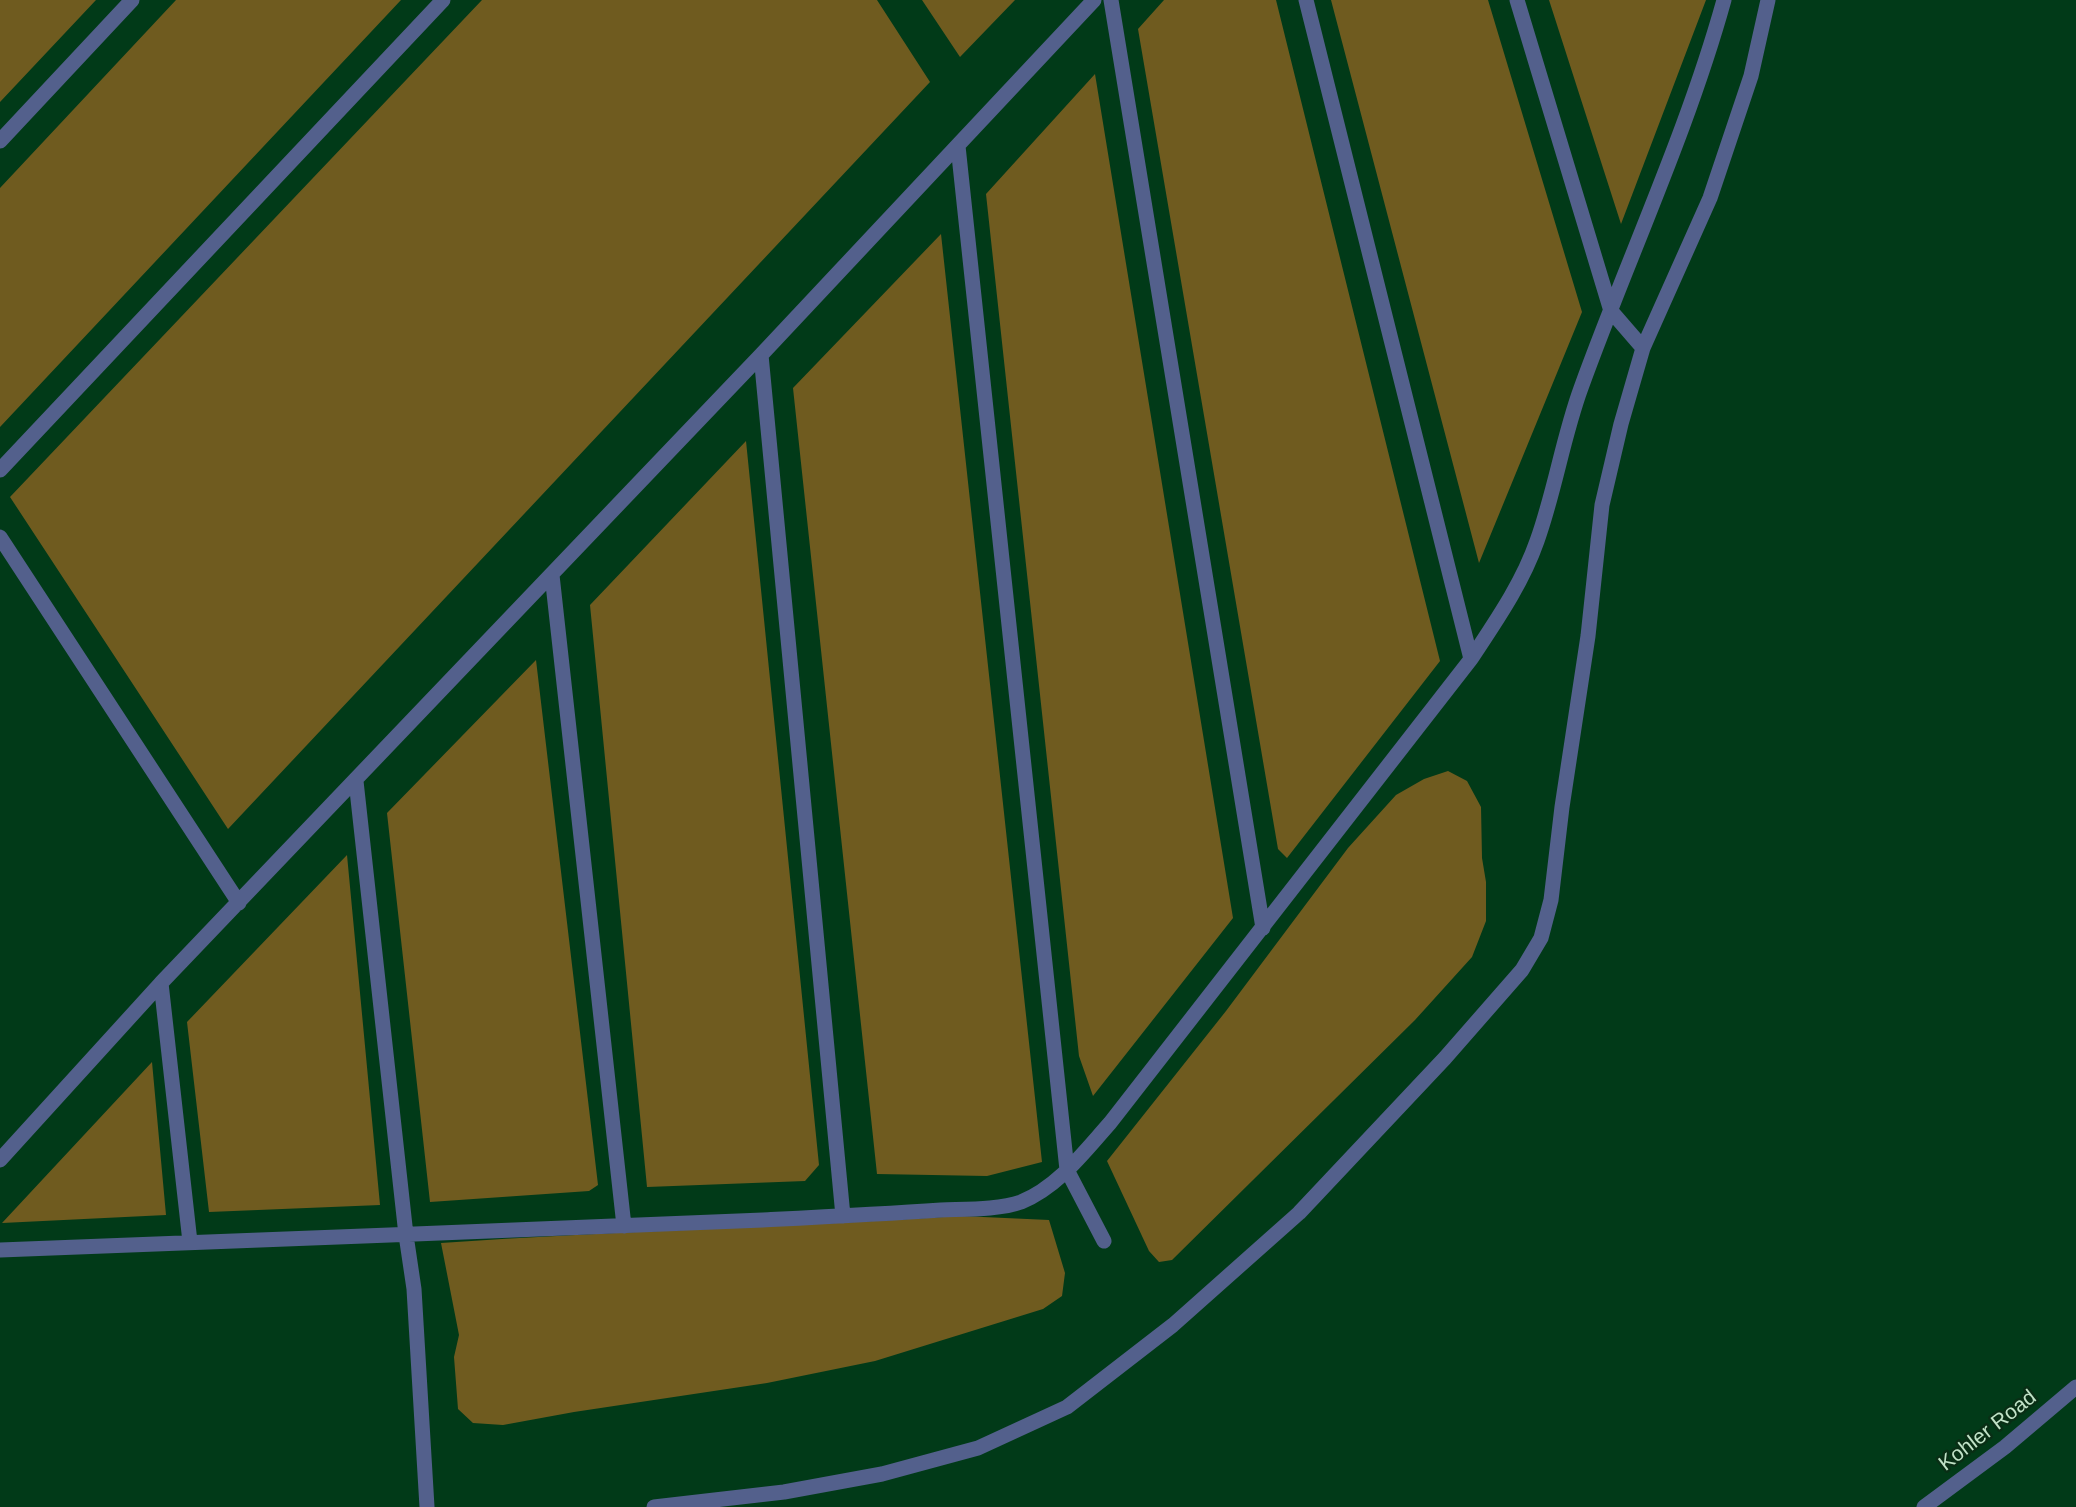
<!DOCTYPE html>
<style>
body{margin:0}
canvas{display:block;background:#013a18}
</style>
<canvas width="2076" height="1507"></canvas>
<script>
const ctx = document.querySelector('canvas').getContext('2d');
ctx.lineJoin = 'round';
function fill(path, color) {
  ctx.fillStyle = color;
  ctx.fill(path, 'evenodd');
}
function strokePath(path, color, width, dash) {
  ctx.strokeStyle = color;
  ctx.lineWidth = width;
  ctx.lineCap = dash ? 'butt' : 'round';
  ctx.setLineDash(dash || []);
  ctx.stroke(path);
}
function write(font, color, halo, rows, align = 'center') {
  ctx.font = font + ' Arial,sans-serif';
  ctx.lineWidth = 5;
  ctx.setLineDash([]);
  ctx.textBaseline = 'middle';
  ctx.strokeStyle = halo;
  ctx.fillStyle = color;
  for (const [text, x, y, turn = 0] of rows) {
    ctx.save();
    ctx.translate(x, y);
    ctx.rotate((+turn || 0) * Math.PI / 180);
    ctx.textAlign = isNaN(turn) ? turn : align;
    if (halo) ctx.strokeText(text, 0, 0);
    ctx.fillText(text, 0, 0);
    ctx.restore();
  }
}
const water = new Path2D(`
 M 0,0 L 96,0 L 0,102 Z
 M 176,0 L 401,0 L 0,427 L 0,188 Z
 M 482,0 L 877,0 L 930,82 L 228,829 L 10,497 Z
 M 922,0 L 1015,0 L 960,57 Z
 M 1164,0 L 1276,0 L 1440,661 L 1287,858 L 1278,849 L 1138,29 Z
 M 1331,0 L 1488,0 L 1582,312 L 1479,563 Z
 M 1549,0 L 1706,0 L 1621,224 Z
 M 1095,74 L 1233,918 L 1093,1096 L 1079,1056 L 986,194 Z
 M 941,234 L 1042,1162 L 987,1176 L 877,1174 L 793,388 Z
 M 746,441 L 819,1165 L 805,1181 L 647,1187 L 590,605 Z
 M 536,660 L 598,1185 L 589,1191 L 430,1202 L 387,813 Z
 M 1448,771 L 1467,781 L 1481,807 L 1482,858 L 1486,882 L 1486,921 L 1472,957 L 1415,1020 L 1172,1260 L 1159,1262 L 1149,1251 L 1107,1161 L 1226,1011 L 1348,848 L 1396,795 L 1424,779 Z
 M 347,855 L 380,1205 L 209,1212 L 187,1022 Z
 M 152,1062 L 166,1215 L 2,1223 Z
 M 961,1216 L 1049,1220 L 1065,1273 L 1062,1296 L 1043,1309 L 875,1361 L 767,1383 L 574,1412 L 503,1425 L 473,1423 L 458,1409 L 454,1357 L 459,1335 L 441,1243 C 614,1231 788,1227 961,1216 Z`);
const minor = new Path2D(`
 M 1111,0 L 1263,928
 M 1306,0 L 1471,659
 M 1517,0 L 1611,311 L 1643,348
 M 0,141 L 132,0
 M 958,146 L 1067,1170 L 1104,1241
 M 761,355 L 843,1216
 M 0,470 L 443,0
 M 0,537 L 239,903
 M 552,575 L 624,1226
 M 356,781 L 406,1235 L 414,1289 L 427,1507
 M 161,983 L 190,1242
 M 0,1160 L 161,983 L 761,355 L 1094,0
 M 0,1250 C 254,1239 509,1232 763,1220 C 822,1217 882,1214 941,1210 C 964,1209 999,1210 1021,1202 C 1058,1187 1084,1152 1110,1123 L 1471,659 C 1496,621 1522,584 1537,541 C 1555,491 1563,437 1581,388 C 1628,258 1687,133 1724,0
 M 654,1507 L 784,1492 L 882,1474 L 978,1448 L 1067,1407 L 1173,1325 L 1299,1213 L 1445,1058 L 1522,970 L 1541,938 L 1551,900 L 1562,807 L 1588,636 L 1602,505 L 1621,424 L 1643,348 L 1710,198 L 1751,76 L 1768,0
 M 1924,1507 L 2005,1447 L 2076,1387`);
const streetNames = [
 ["Kohler Road",1988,1431,-38]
];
fill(water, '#6f5b1f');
strokePath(minor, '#53608c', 15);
write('21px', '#c1e2c7', '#092e15', streetNames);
</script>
